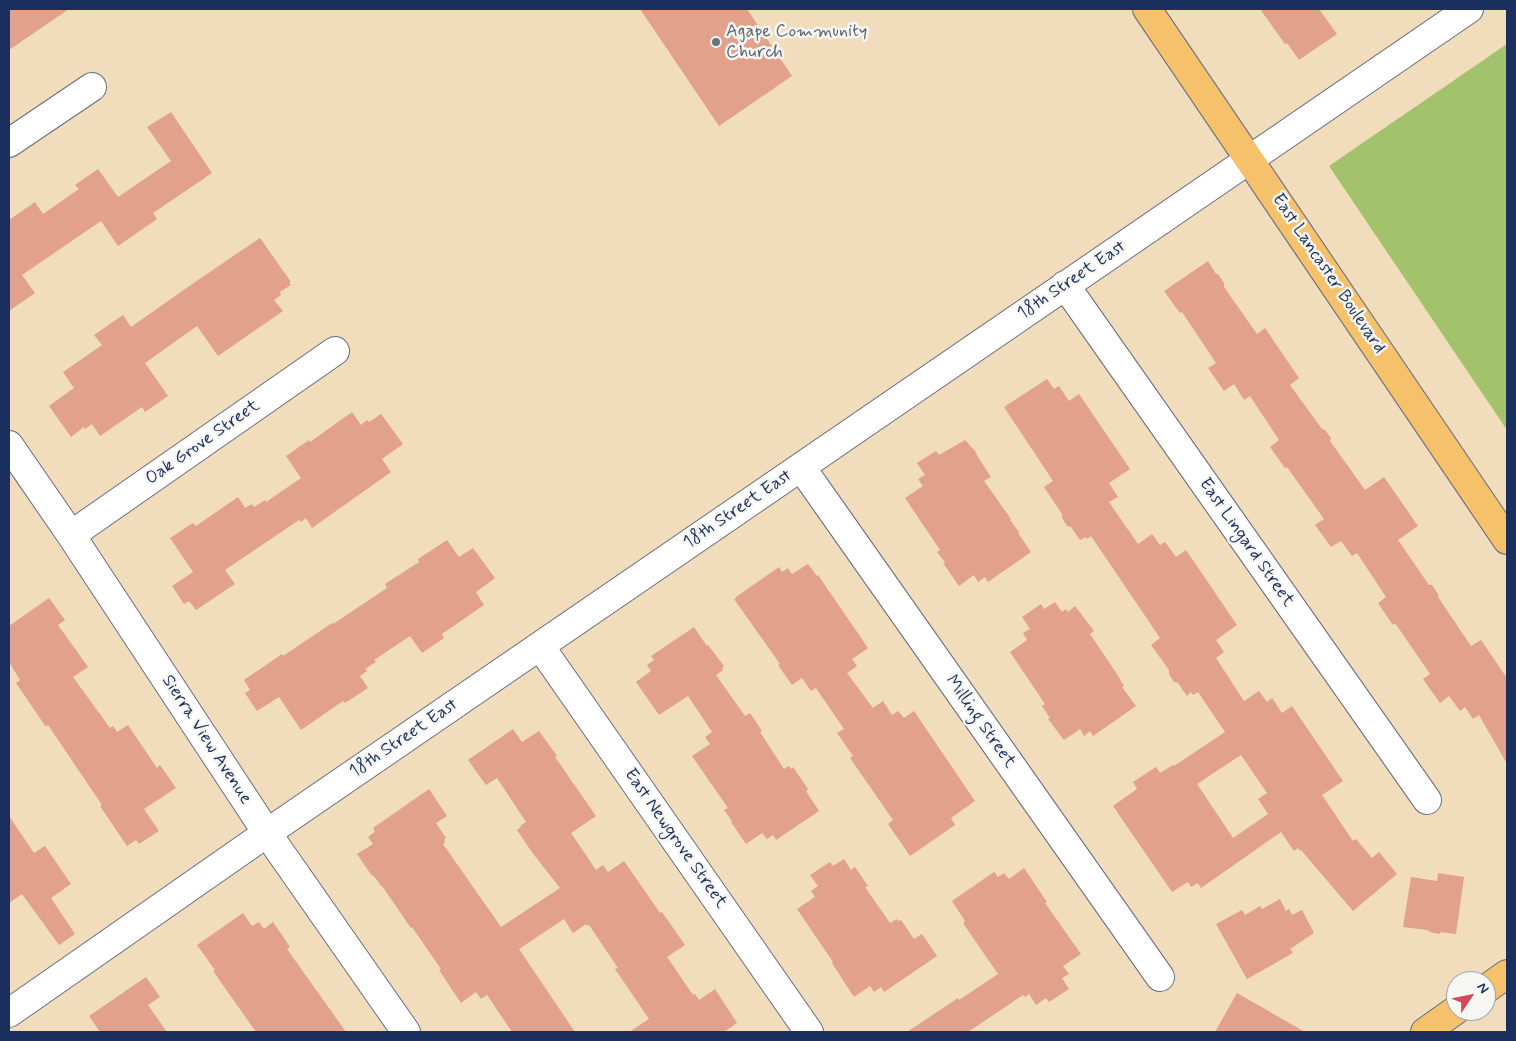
<!DOCTYPE html>
<style>
body{margin:0}
#map{position:relative;width:1516px;height:1041px;overflow:hidden;background:#f1dcbb;font-family:Mynerve,sans-serif}
canvas{display:block}
.frame{position:absolute;inset:0;border:10px solid #1b2f5e;pointer-events:none}
.north{position:absolute;left:1446px;top:971px;width:50px;height:50px;box-sizing:border-box;background:#f6f6f2;border:1px solid #9ea6b7;border-radius:50%;rotate:56deg;font-size:14px;font-weight:700;line-height:20px;text-align:center;color:#1b2f5e}
.north::after{content:'';display:block;margin:auto;width:18px;height:22px;background:#d1495b;clip-path:polygon(50% 0,100% 100%,50% 72%,0 100%)}
</style>
<div id="map">
<canvas width="1516" height="1041"></canvas>
<div class="frame"></div>
<div class="north">N</div>
</div>
<script>
const ctx = document.querySelector('canvas').getContext('2d');
ctx.lineJoin = 'round';
function fill(path, color) {
  ctx.fillStyle = color;
  ctx.fill(path, 'evenodd');
}
function strokePath(path, color, width, dash) {
  ctx.strokeStyle = color;
  ctx.lineWidth = width;
  ctx.lineCap = dash ? 'butt' : 'round';
  ctx.setLineDash(dash || []);
  ctx.stroke(path);
}
function write(font, color, halo, rows, align = 'center') {
  ctx.font = font + ' Mynerve,sans-serif';
  ctx.lineWidth = 5;
  ctx.setLineDash([]);
  ctx.textBaseline = 'middle';
  ctx.strokeStyle = halo;
  ctx.fillStyle = color;
  for (const [text, x, y, turn = 0] of rows) {
    ctx.save();
    ctx.translate(x, y);
    ctx.rotate((+turn || 0) * Math.PI / 180);
    ctx.textAlign = isNaN(turn) ? turn : align;
    if (halo) ctx.strokeText(text, 0, 0);
    ctx.fillText(text, 0, 0);
    ctx.restore();
  }
}
const green = new Path2D(`
 M 1507,44 L 1507,430 L 1329,166 Z`);
const building = new Path2D(`
 M 9,9 L 69,9 L 9,50 Z
 M 640,9 L 747,9 L 792,76 L 719,126 Z
 M 1260,9 L 1319,9 L 1337,34 L 1299,60 L 1287,43 L 1285,44 Z
 M 171,112 L 212,173 L 153,213 L 157,219 L 118,246 L 101,221 L 22,275 L 35,293 L 9,311 L 9,220 L 35,202 L 43,214 L 79,189 L 75,185 L 98,169 L 118,197 L 171,161 L 147,127 Z
 M 260,238 L 291,282 L 289,283 L 291,285 L 280,292 L 281,295 L 274,300 L 283,311 L 218,356 L 197,326 L 145,363 L 168,396 L 145,412 L 142,407 L 100,436 L 92,424 L 85,429 L 84,427 L 71,437 L 49,406 L 74,388 L 63,372 L 102,345 L 94,335 L 123,315 L 131,327 L 198,280 Z
 M 1208,261 L 1216,274 L 1218,274 L 1224,283 L 1224,287 L 1257,334 L 1265,328 L 1299,378 L 1290,385 L 1322,429 L 1325,430 L 1331,438 L 1330,441 L 1365,490 L 1384,477 L 1418,526 L 1398,540 L 1429,585 L 1432,585 L 1438,594 L 1438,597 L 1471,646 L 1481,640 L 1507,678 L 1507,764 L 1479,715 L 1473,719 L 1465,707 L 1460,711 L 1449,696 L 1440,703 L 1423,679 L 1430,674 L 1395,623 L 1393,625 L 1378,603 L 1386,597 L 1357,553 L 1352,556 L 1341,541 L 1331,547 L 1315,525 L 1324,519 L 1287,467 L 1285,468 L 1270,447 L 1279,440 L 1250,396 L 1244,400 L 1234,384 L 1224,391 L 1208,368 L 1216,363 L 1182,312 L 1180,313 L 1164,291 Z
 M 1047,379 L 1054,389 L 1059,386 L 1069,401 L 1079,394 L 1130,469 L 1109,483 L 1118,497 L 1109,502 L 1138,544 L 1152,534 L 1160,545 L 1165,542 L 1176,557 L 1186,550 L 1237,625 L 1216,640 L 1224,652 L 1216,658 L 1244,701 L 1259,691 L 1267,702 L 1272,698 L 1282,713 L 1292,706 L 1343,781 L 1322,795 L 1353,841 L 1356,839 L 1372,858 L 1379,852 L 1397,874 L 1353,911 L 1301,850 L 1300,851 L 1298,848 L 1294,851 L 1281,832 L 1201,888 L 1198,883 L 1191,887 L 1188,882 L 1172,892 L 1113,806 L 1137,789 L 1133,782 L 1156,767 L 1160,773 L 1173,765 L 1174,766 L 1225,732 L 1198,692 L 1193,695 L 1191,692 L 1187,696 L 1178,683 L 1174,682 L 1169,674 L 1169,670 L 1151,645 L 1160,638 L 1091,536 L 1087,539 L 1086,537 L 1080,540 L 1071,527 L 1067,526 L 1062,518 L 1062,514 L 1044,487 L 1053,481 L 1004,407 ZM 1241,755 L 1267,793 L 1258,799 L 1268,814 L 1233,838 L 1197,784 Z
 M 352,412 L 361,425 L 367,420 L 369,422 L 381,414 L 403,444 L 382,459 L 391,472 L 312,528 L 306,518 L 301,522 L 299,520 L 225,570 L 235,584 L 196,610 L 189,601 L 184,604 L 172,586 L 193,572 L 170,538 L 193,523 L 196,526 L 238,497 L 245,508 L 252,504 L 254,507 L 265,500 L 266,502 L 301,478 L 286,456 L 309,440 L 310,442 Z
 M 965,440 L 975,451 L 978,457 L 991,477 L 984,481 L 1011,519 L 1010,520 L 1019,532 L 1018,533 L 1031,552 L 988,582 L 985,577 L 978,582 L 974,575 L 959,586 L 943,563 L 945,562 L 937,552 L 940,550 L 905,498 L 923,486 L 918,479 L 925,475 L 917,463 L 936,451 L 939,455 Z
 M 447,540 L 459,557 L 473,548 L 495,578 L 476,592 L 484,605 L 442,634 L 444,638 L 422,653 L 410,636 L 374,660 L 376,662 L 365,669 L 367,671 L 360,676 L 368,688 L 345,703 L 343,701 L 301,730 L 279,697 L 257,711 L 245,693 L 250,690 L 244,680 L 282,654 L 283,656 L 332,623 L 333,624 L 387,588 L 385,584 L 419,562 L 418,559 Z
 M 808,564 L 817,576 L 818,575 L 868,648 L 852,659 L 857,666 L 847,673 L 873,708 L 883,701 L 892,715 L 898,711 L 904,718 L 914,711 L 975,801 L 951,818 L 955,825 L 910,856 L 888,824 L 893,820 L 850,758 L 853,756 L 837,733 L 844,729 L 816,688 L 811,691 L 802,678 L 792,685 L 778,665 L 780,664 L 734,599 L 736,598 L 736,597 L 779,567 L 782,572 L 788,568 L 792,574 Z
 M 49,598 L 65,620 L 58,625 L 88,667 L 73,677 L 110,728 L 113,726 L 117,732 L 128,725 L 157,768 L 160,765 L 176,788 L 144,809 L 159,831 L 139,844 L 136,840 L 127,846 L 100,806 L 102,805 L 48,725 L 46,727 L 16,683 L 20,680 L 9,662 L 9,626 Z
 M 1055,602 L 1062,612 L 1066,609 L 1068,612 L 1075,606 L 1094,631 L 1090,634 L 1117,674 L 1124,686 L 1122,687 L 1136,706 L 1093,736 L 1090,731 L 1084,736 L 1080,729 L 1064,740 L 1048,719 L 1050,718 L 1042,706 L 1045,704 L 1010,652 L 1027,640 L 1023,633 L 1030,629 L 1022,617 L 1041,604 L 1044,609 Z
 M 694,627 L 707,646 L 708,645 L 724,666 L 722,668 L 723,670 L 716,675 L 745,716 L 750,713 L 762,731 L 760,732 L 784,769 L 789,766 L 791,769 L 793,767 L 808,789 L 806,791 L 819,811 L 776,840 L 773,835 L 767,839 L 762,833 L 746,844 L 731,822 L 732,821 L 724,810 L 728,808 L 692,756 L 710,744 L 705,737 L 712,732 L 688,696 L 659,715 L 636,682 L 651,671 L 647,665 L 654,660 L 651,656 Z
 M 513,729 L 522,742 L 539,731 L 557,756 L 555,757 L 596,816 L 571,833 L 596,870 L 603,865 L 608,872 L 624,861 L 660,913 L 662,912 L 685,945 L 667,957 L 693,995 L 695,994 L 699,1000 L 715,989 L 737,1023 L 724,1032 L 629,1032 L 649,1019 L 615,969 L 618,968 L 589,925 L 587,926 L 586,924 L 573,933 L 564,919 L 519,949 L 575,1032 L 512,1032 L 487,995 L 481,999 L 476,992 L 461,1003 L 439,970 L 441,969 L 412,927 L 411,928 L 382,886 L 381,886 L 373,875 L 372,876 L 357,854 L 373,844 L 368,837 L 375,832 L 373,828 L 429,789 L 447,816 L 436,823 L 446,838 L 444,840 L 445,842 L 443,844 L 501,927 L 560,888 L 531,851 L 517,830 L 521,827 L 520,826 L 526,822 L 497,778 L 486,785 L 468,760 Z
 M 9,816 L 34,853 L 45,846 L 71,884 L 51,898 L 75,934 L 59,945 L 22,894 L 9,903 Z
 M 844,859 L 851,870 L 855,867 L 868,886 L 865,887 L 890,923 L 897,919 L 898,921 L 901,920 L 914,939 L 922,934 L 937,956 L 884,992 L 881,987 L 874,992 L 870,986 L 854,997 L 832,963 L 833,962 L 797,909 L 815,897 L 811,891 L 818,886 L 810,875 L 830,862 L 833,866 Z
 M 1024,868 L 1047,902 L 1045,903 L 1081,954 L 1063,966 L 1069,974 L 1062,978 L 1069,989 L 1049,1002 L 1046,998 L 1036,1005 L 1029,994 L 1025,997 L 1023,995 L 968,1032 L 907,1032 L 958,998 L 959,1000 L 998,974 L 963,923 L 965,921 L 952,901 L 994,872 L 998,877 L 1004,873 L 1009,879 Z
 M 1438,873 L 1464,877 L 1456,934 L 1441,932 L 1439,934 L 1430,932 L 1428,930 L 1403,927 L 1411,877 L 1437,881 Z
 M 1280,899 L 1286,911 L 1289,909 L 1292,915 L 1302,910 L 1314,933 L 1290,949 L 1293,953 L 1247,979 L 1216,924 L 1242,910 L 1245,915 L 1260,906 L 1262,909 Z
 M 243,913 L 252,926 L 259,922 L 264,929 L 273,922 L 290,947 L 287,949 L 346,1032 L 256,1032 L 213,971 L 215,970 L 197,945 Z
 M 146,977 L 160,997 L 148,1005 L 167,1032 L 100,1032 L 89,1016 Z
 M 1237,993 L 1305,1032 L 1215,1032 Z`);
const minor = new Path2D(`
 M 9,143 L 92,87
 M 1065,285 L 1427,800
 M 9,445 L 71,535 L 267,833 L 406,1032
 M 801,467 L 1160,977
 M 71,535 L 335,351
 M 540,646 L 809,1032
 M 9,1013 L 267,833 L 1469,9`);
const major = new Path2D(`
 M 1147,9 L 1507,540
 M 1486,989 L 1507,974
 M 1425,1032 L 1456,1010`);
const markers = [
 [716,42,5,"#6b7280"]
];
const worshipNames = [
 ["Agape Community",726,32],
 ["Church",726,53]
];
const streetNames = [
 ["East Lancaster Boulevard",1328,274,56],
 ["18th Street East",1072,281,-34],
 ["Oak Grove Street",203,443,-35],
 ["18th Street East",738,510,-34],
 ["East Lingard Street",1246,543,55],
 ["Milling Street",980,722,55],
 ["18th Street East",404,739,-34],
 ["Sierra View Avenue",206,740,57],
 ["East Newgrove Street",675,839,55]
];
fill(green, '#a2c26b');
fill(building, '#e2a18a');
strokePath(minor, '#666c7f', 30);
strokePath(major, '#666c7f', 30);
strokePath(minor, '#fff', 28);
strokePath(major, '#f5c16b', 28);
for (const [x, y, r, color] of markers) {
  const dot = new Path2D();
  dot.arc(x, y, r, 0, 2 * Math.PI);
  ctx.fillStyle = color;
  ctx.fill(dot);
  strokePath(dot, '#f6f6f2', 2);
}
write('18px', '#5b616d', '#f6f6f2', worshipNames, 'left');
write('18px', '#1b2f5e', '#f6f6f2', streetNames);
</script>
